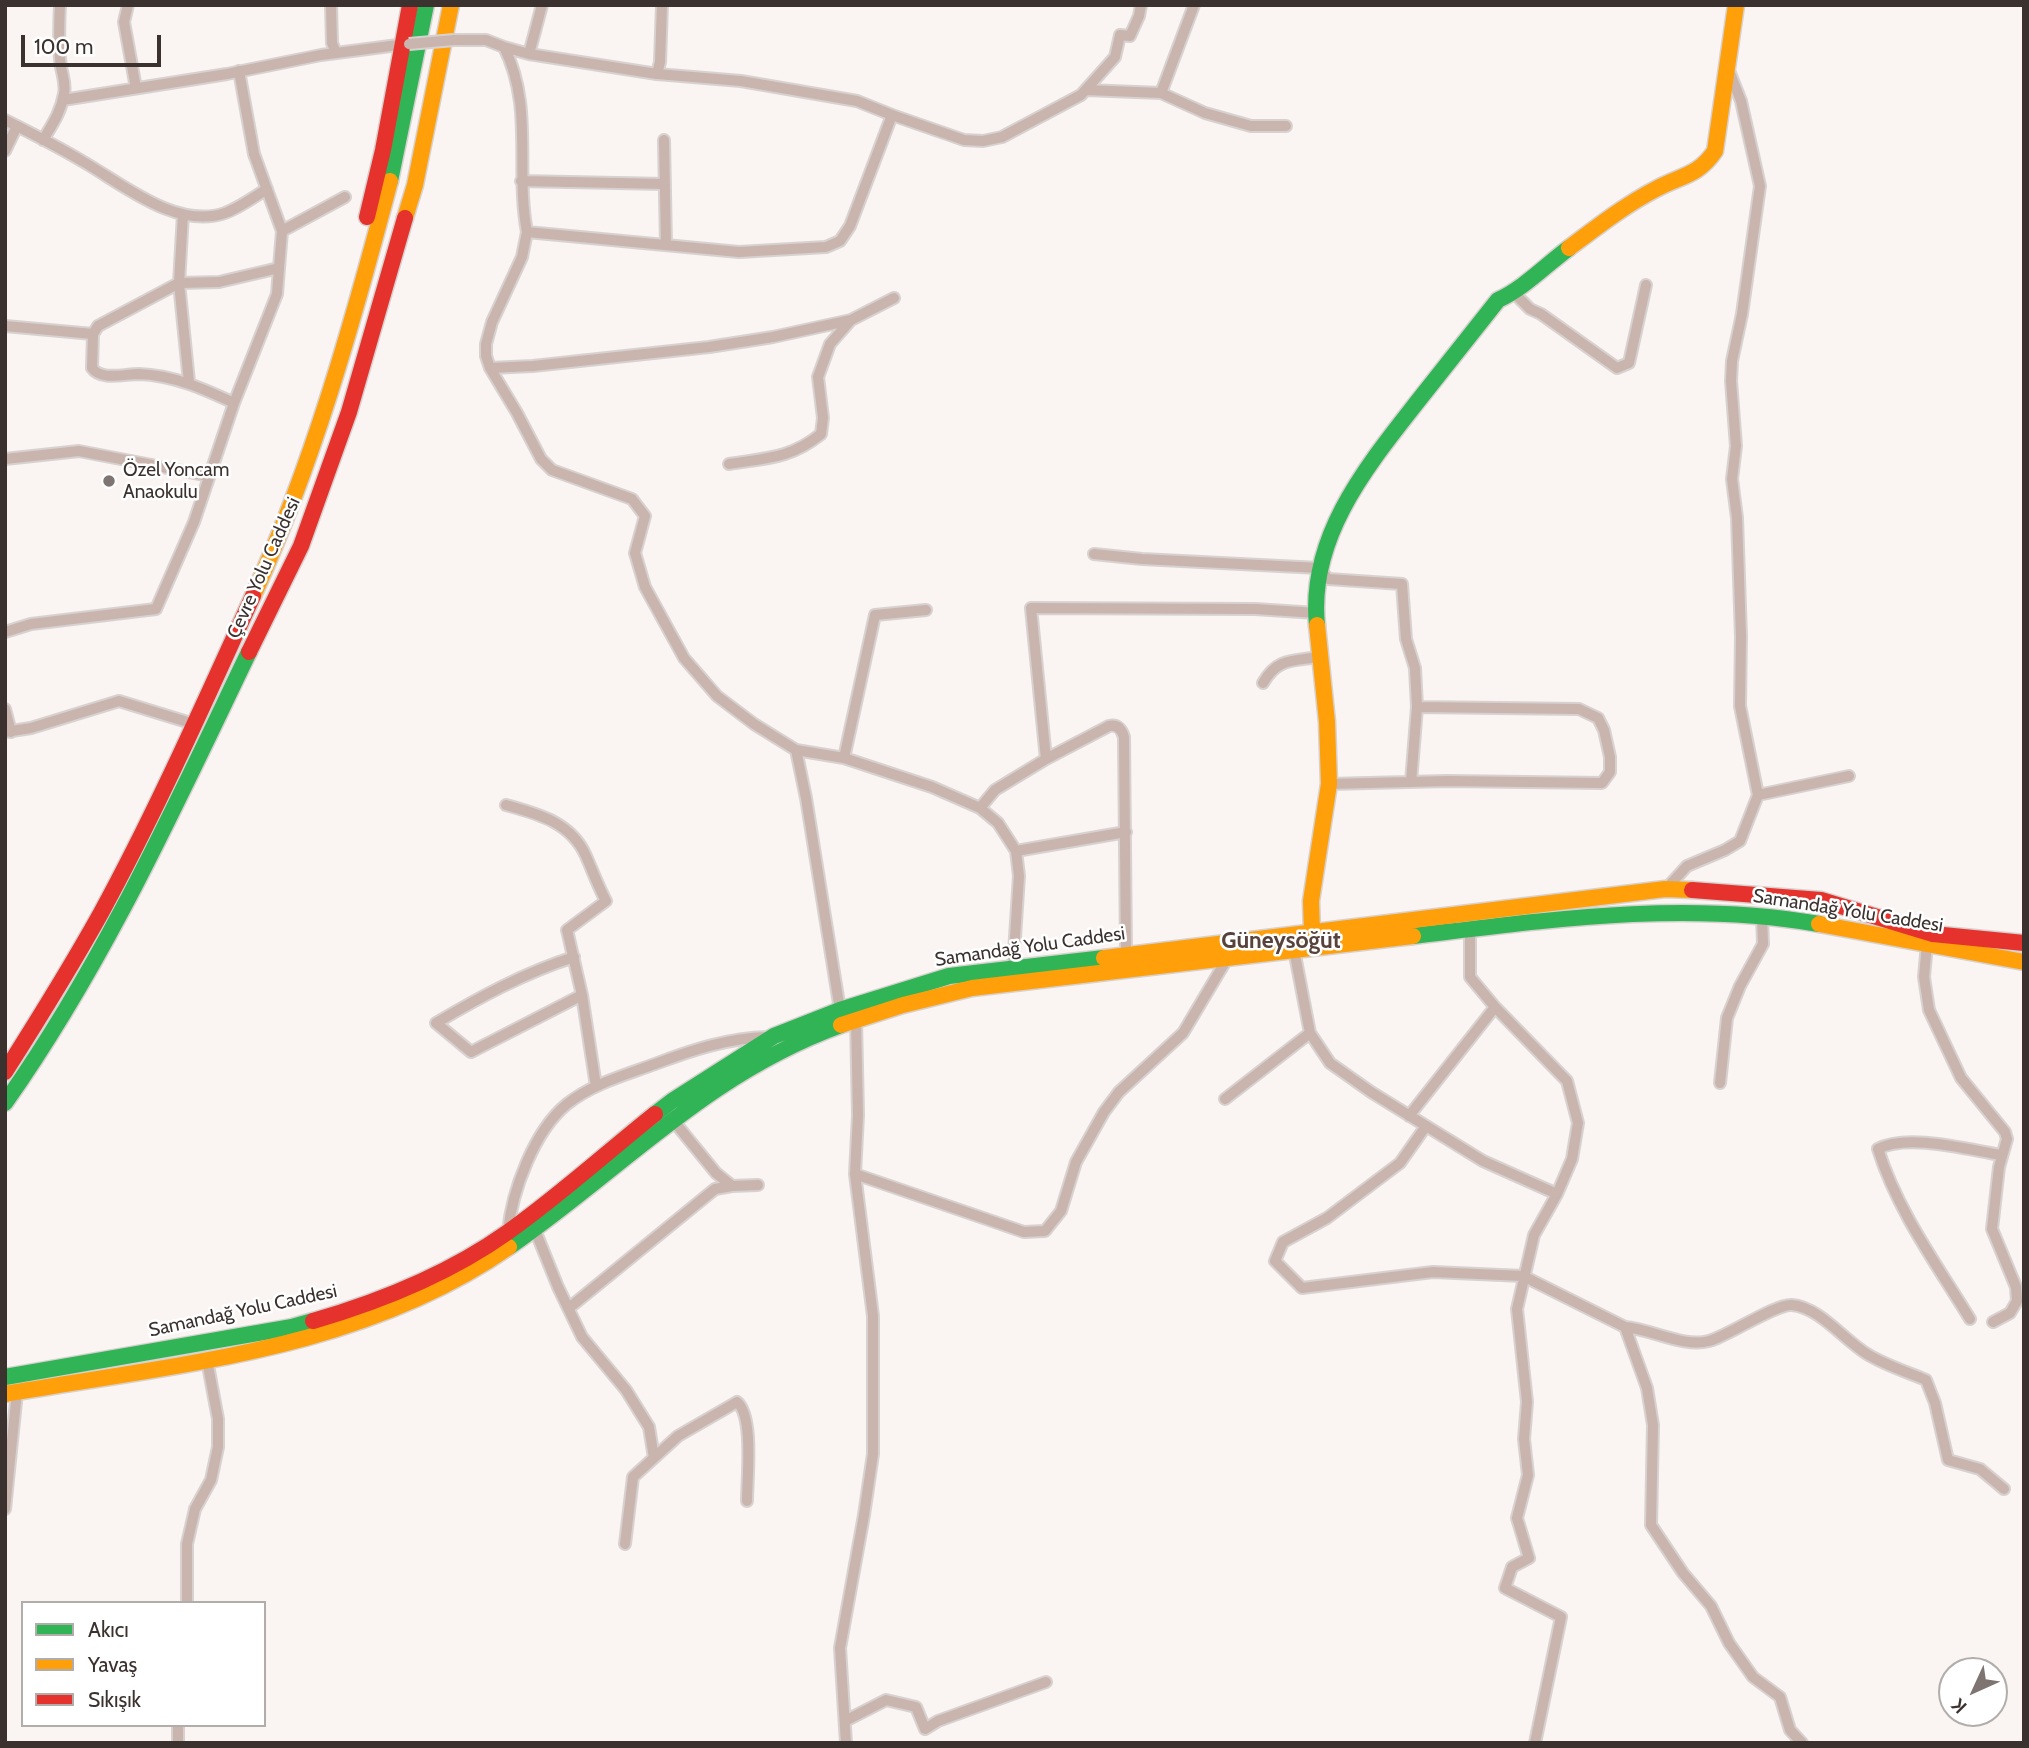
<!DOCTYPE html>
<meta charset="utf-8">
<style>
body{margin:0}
#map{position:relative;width:2029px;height:1748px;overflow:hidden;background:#faf4f2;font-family:Cabin,sans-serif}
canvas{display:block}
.frame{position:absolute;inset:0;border:7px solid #3b312e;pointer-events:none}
.legend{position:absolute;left:21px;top:1601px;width:245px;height:126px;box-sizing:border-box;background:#fff;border:2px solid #b1adab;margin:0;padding:9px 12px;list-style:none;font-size:21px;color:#3b312e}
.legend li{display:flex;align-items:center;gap:14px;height:35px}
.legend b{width:35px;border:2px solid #b1adab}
.north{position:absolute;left:1938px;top:1657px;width:70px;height:70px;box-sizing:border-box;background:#fff;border:2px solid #b1adab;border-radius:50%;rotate:225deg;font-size:19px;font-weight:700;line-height:28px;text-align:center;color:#3b312e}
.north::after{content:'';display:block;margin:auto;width:24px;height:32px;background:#7e7573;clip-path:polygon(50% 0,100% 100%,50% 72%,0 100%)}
.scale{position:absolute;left:21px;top:35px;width:140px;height:32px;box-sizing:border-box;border:4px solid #3b312e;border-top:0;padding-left:9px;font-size:21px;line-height:24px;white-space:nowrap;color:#3b312e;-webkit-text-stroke:5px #fff;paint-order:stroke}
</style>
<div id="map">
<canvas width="2029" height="1748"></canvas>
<div class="frame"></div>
<ul class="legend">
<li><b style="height:9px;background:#30b455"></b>Akıcı</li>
<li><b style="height:9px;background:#ff9f0a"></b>Yavaş</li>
<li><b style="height:9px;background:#e5322d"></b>Sıkışık</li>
</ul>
<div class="north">K</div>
<div class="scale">100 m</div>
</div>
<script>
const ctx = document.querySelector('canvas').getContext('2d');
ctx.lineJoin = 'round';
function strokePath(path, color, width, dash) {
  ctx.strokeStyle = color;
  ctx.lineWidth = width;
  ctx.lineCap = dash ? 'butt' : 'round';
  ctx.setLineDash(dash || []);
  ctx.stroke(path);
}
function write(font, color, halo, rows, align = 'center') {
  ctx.font = font + ' Cabin,sans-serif';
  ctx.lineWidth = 5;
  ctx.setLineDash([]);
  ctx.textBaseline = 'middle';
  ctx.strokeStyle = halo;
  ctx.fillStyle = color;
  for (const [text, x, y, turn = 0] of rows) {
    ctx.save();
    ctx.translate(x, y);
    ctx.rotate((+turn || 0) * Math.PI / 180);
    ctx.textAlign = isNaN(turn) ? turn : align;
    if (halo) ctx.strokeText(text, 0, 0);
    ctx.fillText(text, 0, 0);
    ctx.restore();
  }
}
const street = new Path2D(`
 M 128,5 L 124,22 L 136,88
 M 331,5 L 332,43 L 336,53
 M 454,40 L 486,40 L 504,47 C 534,107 515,168 527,232 L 739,252 L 826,247 L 840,241 L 850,226 L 892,115 L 964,140 L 983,141 L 1002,137 L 1081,95 L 1115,57 L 1120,35 L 1130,36 L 1139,16 L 1141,5
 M 504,47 L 529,54 L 542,5
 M 529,54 L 657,74 L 741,81 L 857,101 L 892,115
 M 657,74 L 660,62 L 662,5
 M 1086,90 L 1161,93 L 1205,113 L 1251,126 L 1286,126
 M 1161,93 L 1194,5
 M 63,100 L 227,74 L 321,55 L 406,44
 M 5,120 C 31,133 57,146 82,161 C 121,183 176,230 225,213 C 239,208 254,197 267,189
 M 43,140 C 52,125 61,112 64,94 C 66,84 63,77 61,67 C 58,47 59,26 60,5
 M 664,140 L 666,245
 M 5,151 L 17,126
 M 521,181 L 665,184
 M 183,214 L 179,283 L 189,382
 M 282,231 L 345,197
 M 527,232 L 522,257 L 492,322 L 486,344 L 486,356 L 490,368 L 517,413 L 541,459 L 552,470 L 632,499 L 645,516 L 635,553 L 645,587 L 684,658 L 717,696 L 754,724 L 796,750 L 844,758 L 932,787 L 980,808 L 998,823 L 1016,851 L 1019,876 L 1013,968
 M 1514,293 L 1530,309 L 1541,314 L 1617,368 L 1629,363 L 1646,285
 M 5,326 L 93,334 L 98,326 L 179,283 L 219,282 L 279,268 L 282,231 L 254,154 L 239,71
 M 93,334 L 92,368 C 101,381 124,374 139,374 C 173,375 204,389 234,403
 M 490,368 L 533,366 L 709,347 L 773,337 L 851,320 L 894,298
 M 5,459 L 79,451 L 209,476
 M 729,464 C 766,458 790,459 821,434 L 823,418 L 818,377 L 830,344 L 851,320
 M 1094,554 L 1142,559 L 1319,568 L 1328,579 L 1402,584 L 1406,639 L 1415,668 L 1417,707 L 1411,782
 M 5,632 L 31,624 L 156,609 L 194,522 L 234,403 L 277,294 L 279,268
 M 1263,683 C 1277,658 1293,661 1319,657
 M 5,709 L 11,732
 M 5,732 L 31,728 L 119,701 L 194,724
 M 796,750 L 806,798 L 840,1010
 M 844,758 L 875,615 L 926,610
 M 1046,759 L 1109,726 C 1118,724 1122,730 1124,737 L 1126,954
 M 1329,784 L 1447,781 L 1602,783 L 1610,772 L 1610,757 L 1604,730 L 1598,718 L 1579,709 L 1417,707
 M 1758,795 L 1849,776
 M 506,805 C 538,814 571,822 586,856 C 593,872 598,886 606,901 L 567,930 L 582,995 L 596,1086
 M 980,808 L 995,790 L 1046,759 L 1031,608 L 1255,609 L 1316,613
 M 1016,851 L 1126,832
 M 1666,889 L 1687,866 L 1725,850 L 1740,841 L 1758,795 L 1740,706 L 1741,637 L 1737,518 L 1732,479 L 1736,446 L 1731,381 L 1732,361 L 1742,314 L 1760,186 L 1741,101 L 1728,68
 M 1470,929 L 1470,977 L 1495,1007 L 1567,1081 L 1578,1123 L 1572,1159 L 1557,1194 L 1534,1235 L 1517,1309 L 1527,1402 L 1524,1439 L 1528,1475 L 1517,1518 L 1529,1558 L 1512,1567 L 1505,1588 L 1561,1617 L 1535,1743
 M 1927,944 L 1924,977 L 1929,1010 L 1961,1078 L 2005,1132 L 2007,1139 L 1999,1167 L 1992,1229 L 2016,1287 L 2017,1301 L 2010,1313 L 1993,1322
 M 1294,950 L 1310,1033 L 1330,1063 L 1371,1092 L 1483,1161 L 1557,1194
 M 574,957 C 524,973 480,997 436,1023 L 471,1052 L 582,995
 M 1720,1083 L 1727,1018 L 1740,986 L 1763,944 L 1762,916
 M 1225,1099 L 1310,1033
 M 1409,1116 L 1495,1007
 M 672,1119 L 716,1173 L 732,1186 L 758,1185
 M 1426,1126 L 1400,1163 L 1327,1218 L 1283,1242 L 1275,1261 L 1302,1288 L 1433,1272 L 1523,1276 L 1625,1327 C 1651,1329 1684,1348 1709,1341 C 1728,1336 1777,1303 1792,1305 C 1819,1307 1844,1340 1867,1354 C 1885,1365 1907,1372 1926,1380 L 1935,1403 L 1948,1460 L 1980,1469 L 2004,1489
 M 855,1174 L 1024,1232 L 1045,1231 L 1061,1211 L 1076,1162 L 1104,1112 L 1119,1092 L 1183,1033 L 1227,959
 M 535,1230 L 558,1287 L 582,1337 L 626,1390 L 649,1427 L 654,1458
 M 508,1232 C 512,1191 534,1131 567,1104 C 592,1084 625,1075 655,1064 C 692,1050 728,1038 768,1037
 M 569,1308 L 715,1189 L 732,1186
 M 1970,1319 C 1937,1265 1897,1210 1878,1149 C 1907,1133 1969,1150 2001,1155
 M 1625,1327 L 1647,1388 L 1653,1425 L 1651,1525 L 1683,1573 L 1711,1606 L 1729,1643 L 1753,1677 L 1780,1697 L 1790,1730 L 1802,1743
 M 5,1509 L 17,1392
 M 625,1544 L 633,1477 L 678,1436 L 737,1402 C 754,1416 747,1478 747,1501
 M 187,1603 L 187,1544 L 195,1509 L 211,1480 L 218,1447 L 218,1419 L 207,1360
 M 845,1721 L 886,1700 L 916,1707 L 925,1729 L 938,1721 L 1046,1682
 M 178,1743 L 178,1725
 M 846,1743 L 840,1648 L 864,1515 L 873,1454 L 873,1316 L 855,1174 L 858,1115 L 856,1020`);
const fast = new Path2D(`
 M 390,181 L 426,5
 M 1317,625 C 1308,537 1367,466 1418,401 C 1445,367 1471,334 1498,300 C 1523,289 1546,265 1569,248
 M 1413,936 C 1548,920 1684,900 1819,924
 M 5,1103 C 104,963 175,806 249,652
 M 655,1114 L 672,1101 L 774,1036 L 840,1010 L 949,976 L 1104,958
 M 509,1247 C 623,1168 706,1074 841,1025
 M 5,1377 L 292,1327 L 313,1321`);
const slow = new Path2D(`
 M 405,218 L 415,185 L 451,5
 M 1569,248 C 1597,227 1625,205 1656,189 C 1682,175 1698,176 1715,151 L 1736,5
 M 253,596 C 313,464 353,322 390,181
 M 1819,924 L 2024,962
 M 1312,934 L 1311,901 L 1329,784 L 1327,722 L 1317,625
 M 1104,958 L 1665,889 L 1692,890
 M 841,1025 L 903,1005 L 972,988 L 1413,936
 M 5,1394 C 178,1364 361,1350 509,1247`);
const jam = new Path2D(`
 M 367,217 L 383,150 L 410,5
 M 249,652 L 301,546 L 349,412 L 405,218
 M 1692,890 L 1821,900 L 1933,934 L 2024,943
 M 5,1072 C 38,1020 71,967 101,913 C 157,810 204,703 253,596
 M 313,1321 C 382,1301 449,1274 508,1232 C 559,1196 606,1153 655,1114`);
const streetBridge = new Path2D(`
 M 409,44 L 454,40`);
const markers = [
 [109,481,7,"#7e7573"]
];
const poiNames = [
 ["Özel Yoncam",123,470],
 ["Anaokulu",123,492]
];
const streetNames = [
 ["Çevre Yolu Caddesi",264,568,-66],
 ["Samandağ Yolu Caddesi",1848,911,9],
 ["Samandağ Yolu Caddesi",1030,947,-8],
 ["Samandağ Yolu Caddesi",243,1311,-12]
];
const quarterNames = [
 ["Güneysöğüt",1281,941]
];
strokePath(street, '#d7d2d0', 14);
strokePath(fast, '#d7d2d0', 19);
strokePath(slow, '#d7d2d0', 19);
strokePath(jam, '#d7d2d0', 19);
strokePath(street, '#c9b4ae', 10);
strokePath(fast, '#30b455', 16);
strokePath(slow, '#ff9f0a', 16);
strokePath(jam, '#e5322d', 16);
strokePath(streetBridge, '#d7d2d0', 14, []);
strokePath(streetBridge, '#c9b4ae', 10);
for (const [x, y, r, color] of markers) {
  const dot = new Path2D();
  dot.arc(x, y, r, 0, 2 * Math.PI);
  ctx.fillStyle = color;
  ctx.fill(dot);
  strokePath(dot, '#fff', 2.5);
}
write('19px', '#3b312e', '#fff', poiNames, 'left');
write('19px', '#3b312e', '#fff', streetNames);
write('bold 23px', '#57433c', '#fff', quarterNames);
</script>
